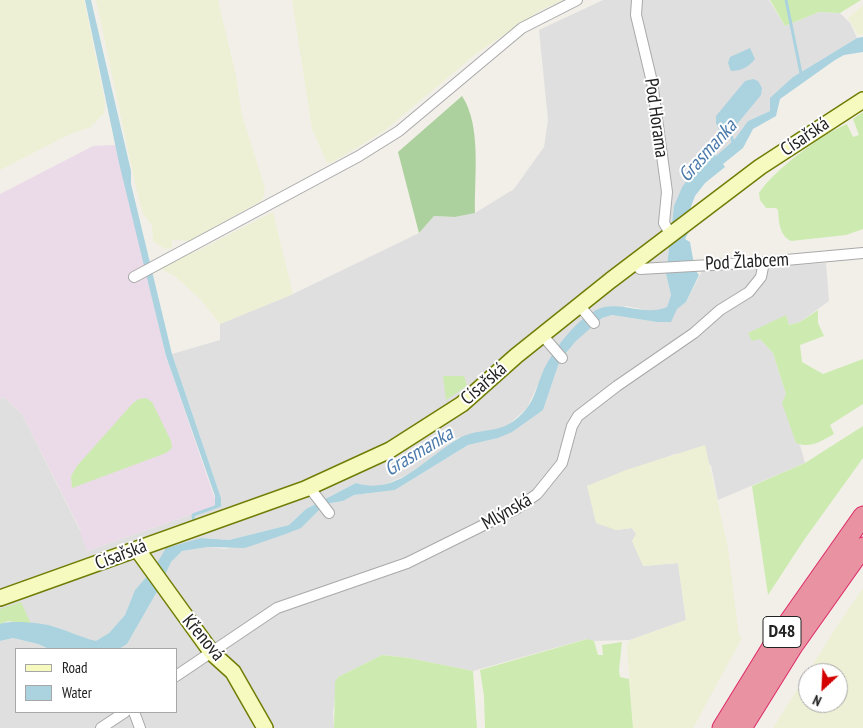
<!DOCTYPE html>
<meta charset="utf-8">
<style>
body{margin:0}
#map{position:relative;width:863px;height:728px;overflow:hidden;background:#f2efe9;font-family:"PT Sans Narrow",sans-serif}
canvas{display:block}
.legend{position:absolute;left:15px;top:648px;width:162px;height:65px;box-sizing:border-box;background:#fff;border:1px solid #a7a7a7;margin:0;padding:6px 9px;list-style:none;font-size:15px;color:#222}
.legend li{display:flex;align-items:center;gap:10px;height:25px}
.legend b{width:25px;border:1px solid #a7a7a7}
.north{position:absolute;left:798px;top:663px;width:50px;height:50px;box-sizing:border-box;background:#fff;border:1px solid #a7a7a7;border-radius:50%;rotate:205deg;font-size:14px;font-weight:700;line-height:20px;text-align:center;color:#222}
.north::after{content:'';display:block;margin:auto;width:18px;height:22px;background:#d40000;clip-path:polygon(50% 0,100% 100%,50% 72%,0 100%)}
</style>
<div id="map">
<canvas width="863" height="728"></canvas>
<ul class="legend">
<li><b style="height:6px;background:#f7fabf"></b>Road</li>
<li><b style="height:14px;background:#aad3df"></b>Water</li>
</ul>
<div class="north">N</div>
</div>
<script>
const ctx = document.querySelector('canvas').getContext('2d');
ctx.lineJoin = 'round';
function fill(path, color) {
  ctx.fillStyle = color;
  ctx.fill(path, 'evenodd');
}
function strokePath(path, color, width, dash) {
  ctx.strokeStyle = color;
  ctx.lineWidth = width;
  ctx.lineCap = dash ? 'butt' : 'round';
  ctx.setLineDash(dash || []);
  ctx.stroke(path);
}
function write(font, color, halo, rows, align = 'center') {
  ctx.font = font + ' "PT Sans Narrow",sans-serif';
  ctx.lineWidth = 4;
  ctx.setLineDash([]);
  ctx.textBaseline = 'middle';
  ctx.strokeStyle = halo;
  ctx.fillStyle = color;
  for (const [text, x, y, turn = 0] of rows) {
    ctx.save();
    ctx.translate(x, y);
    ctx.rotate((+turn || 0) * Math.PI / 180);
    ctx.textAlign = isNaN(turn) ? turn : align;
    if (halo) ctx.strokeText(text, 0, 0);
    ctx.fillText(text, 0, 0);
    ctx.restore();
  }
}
const residential = new Path2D(`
 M 603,0 L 769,0 L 785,26 L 819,12 L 840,13 L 850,23 L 857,38 L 793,77 L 770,111 L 748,121 L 734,140 L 716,156 L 714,154 L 682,187 L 674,206 L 666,274 L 671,295 L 667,307 L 656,312 L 626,306 L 586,317 L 553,352 L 527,408 L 505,428 L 457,438 L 413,472 L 382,486 L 366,486 L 356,483 L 306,509 L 289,525 L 229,540 L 201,538 L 154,568 L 135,590 L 125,615 L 109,633 L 96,642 L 77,637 L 53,626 L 8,621 L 0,624 L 0,399 L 4,397 L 22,414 L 81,532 L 87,551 L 215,506 L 221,507 L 221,498 L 172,354 L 220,340 L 220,324 L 293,294 L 419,233 L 434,216 L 455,217 L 475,213 L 514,189 L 544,147 L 548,120 L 539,30 Z
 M 826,263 L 829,301 L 800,322 L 789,325 L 786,315 L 760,339 L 773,353 L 786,394 L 783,403 L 796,442 L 800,445 L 805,463 L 718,500 L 711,465 L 675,454 L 587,486 L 616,530 L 632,528 L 636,534 L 643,566 L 678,563 L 686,620 L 630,640 L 594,641 L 586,639 L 473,671 L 409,658 L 382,655 L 338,677 L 333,712 L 334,728 L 0,728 L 0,641 L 13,638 L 38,644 L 49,649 L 16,649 L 16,712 L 176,712 L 176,649 L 119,649 L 127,644 L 158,590 L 158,573 L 165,574 L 171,562 L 182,551 L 208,547 L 225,549 L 283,535 L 325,504 L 343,501 L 354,495 L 395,490 L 468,445 L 498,438 L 543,410 L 560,360 L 576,341 L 592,324 L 602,318 L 612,315 L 657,322 L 686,302 L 702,271 Z`);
const industrial = new Path2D(`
 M 116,145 L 166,356 L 216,502 L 215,506 L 87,551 L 80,532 L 81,531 L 22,414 L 4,397 L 0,399 L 0,194 L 93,146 Z`);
const farmland = new Path2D(`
 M 0,0 L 84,0 L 105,102 L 104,113 L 91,127 L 68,135 L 0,170 Z
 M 96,0 L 218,0 L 236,76 L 242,115 L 265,188 L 264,196 L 261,201 L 189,241 L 172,240 L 172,248 L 165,249 L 153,241 L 152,225 L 143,214 L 137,192 Z
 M 292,0 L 563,0 L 541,10 L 477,53 L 384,131 L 333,162 L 327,163 L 312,129 Z
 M 863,5 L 863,34 L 858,35 L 848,18 Z
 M 273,212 L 293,294 L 220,324 L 200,299 L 176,277 L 158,267 L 199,250 Z
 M 705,445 L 728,548 L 739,636 L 742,638 L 693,728 L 633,728 L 627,647 L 630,640 L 686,620 L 678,563 L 643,566 L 632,541 L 636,534 L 632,528 L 616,530 L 596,523 L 587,486 L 626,470 Z
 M 863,588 L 863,728 L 773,728 L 837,626 ZM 808,673 L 838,673 L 838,703 L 808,703 Z`);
const grass = new Path2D(`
 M 770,0 L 861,0 L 840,13 L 819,12 L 785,26 Z
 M 863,112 L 863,229 L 846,235 L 791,241 C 779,235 779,222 778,210 L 776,208 L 766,208 L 760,200 L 759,193 C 774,170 822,134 847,124 L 853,137 L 859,135 L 853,119 Z
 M 818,310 L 818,323 L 824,336 L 800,345 L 802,362 L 823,374 L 863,359 L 863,404 L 830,425 L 834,434 C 821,441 811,449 796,443 L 782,403 L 786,394 L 773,353 L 760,339 L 752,341 L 748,333 L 786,315 L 789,325 L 800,322 Z
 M 443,376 L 464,376 L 467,386 L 446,400 Z
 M 146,398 L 152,402 L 171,441 L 172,448 L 166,453 L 72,488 L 71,476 L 77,466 L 133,403 L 139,399 Z
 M 863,426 L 863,458 L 804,540 L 768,595 L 752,486 L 805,463 Z
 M 21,602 L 31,624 L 8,621 L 0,624 L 0,609 Z
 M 587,639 L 594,641 L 598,655 L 603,655 L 602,645 L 622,642 L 619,670 L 620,677 L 629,679 L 633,728 L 485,728 L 484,696 L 480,670 Z
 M 382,655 L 409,658 L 473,671 L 477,728 L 334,728 L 335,682 L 338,677 Z`);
const forest = new Path2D(`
 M 462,96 C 482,126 474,178 475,213 L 455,217 L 434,216 L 419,233 L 398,152 Z`);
const water = new Path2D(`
 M 85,0 L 91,0 L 131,171 L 131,184 L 172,354 L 221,498 L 221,507 L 215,506 L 215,496 L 166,356 L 119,163 Z
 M 863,37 L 863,52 L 844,55 L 835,60 L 780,99 L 776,116 L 753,129 L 743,148 L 723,164 L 725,167 L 705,183 L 695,196 L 689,212 L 689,231 L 685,239 L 690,242 L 695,270 L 699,275 L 686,302 L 677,309 L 671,322 L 657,322 L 612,315 L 602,318 L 576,341 L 560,360 L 543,410 L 512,432 L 498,438 L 468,445 L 395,490 L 354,495 L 343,501 L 325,504 L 301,528 L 283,535 L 245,548 L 208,547 L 182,551 L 171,562 L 165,575 L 158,573 L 158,590 L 127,644 L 119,649 L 49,649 L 38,644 L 13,638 L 0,641 L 0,624 C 10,620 45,623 55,627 C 69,631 82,638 96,641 L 109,633 L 125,615 L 135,590 L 154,568 L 166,548 L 201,538 L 229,540 L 289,525 L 306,509 L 356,483 C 397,496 424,459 456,440 C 482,424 503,439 527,408 C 535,398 537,385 542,374 C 550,353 576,320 596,310 C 619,299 643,317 667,307 L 671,295 L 666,274 L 674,206 L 682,187 L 691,175 L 714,154 L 716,156 L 734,140 L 748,121 L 770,111 L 770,98 L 793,77 L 857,38 Z
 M 750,48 L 755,59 C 749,67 741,71 731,71 L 728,63 L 730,57 Z
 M 753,79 L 758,81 L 762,88 L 761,95 L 733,129 L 721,134 L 716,123 L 716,116 L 745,81 Z`);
const stream = new Path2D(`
 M 786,0 L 802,78
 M 729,129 L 734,145
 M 194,524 L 193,515 L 218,506 L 218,503`);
const street = new Path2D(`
 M 637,0 L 636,15 L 652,82 L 667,192 L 664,223 L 671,235
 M 634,262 L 640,269 L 764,262 L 863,253
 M 134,277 L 359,156 L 399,131 L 522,28 L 577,0
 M 579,305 L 594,323
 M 543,336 L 562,358
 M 309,487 L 329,513
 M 176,676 L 277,608 L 407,563 L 516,509 L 537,494 L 562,463 L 572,426 L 578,416 L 617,386 L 694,333 L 720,310 L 749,292 L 761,277 L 764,262
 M 134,712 L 140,728
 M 101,728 L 125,712`);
const secondary = new Path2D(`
 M 137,549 L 212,653 L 233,672 L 265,728
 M 0,598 L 305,489 L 390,450 L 462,404 L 516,356 L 611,280 L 760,167 L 863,100`);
const highway = new Path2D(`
 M 722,728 L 778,637 L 863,516
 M 742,728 L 793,646 L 863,547`);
const shields = [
 [782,632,38]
];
const shieldNames = [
 ["D48",782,632]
];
const streetNames = [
 ["Pod Horama",656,118,82],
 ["Císařská",805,137,-34],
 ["Pod Žlabcem",747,262,-3],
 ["Císařská",484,384,-41],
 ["Mlýnská",507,512,-30],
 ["Císařská",121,555,-21],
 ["Křenová",203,638,50]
];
const waterNames = [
 ["Grasmanka",708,151,-48],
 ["Grasmanka",419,452,-31]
];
fill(residential, '#e0dfdf');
fill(industrial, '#ebdbe8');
fill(farmland, '#eef0d5');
fill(grass, '#cdebb0');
fill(forest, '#add19e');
fill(water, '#aad3df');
strokePath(stream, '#aad3df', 3);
strokePath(street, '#a9a9a9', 12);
strokePath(secondary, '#707d05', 18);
strokePath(highway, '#dc2a67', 21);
strokePath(street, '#fff', 10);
strokePath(secondary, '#f7fabf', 15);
strokePath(highway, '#e892a2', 19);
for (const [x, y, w] of shields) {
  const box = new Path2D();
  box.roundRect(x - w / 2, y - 15.5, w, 31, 4);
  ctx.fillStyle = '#fff';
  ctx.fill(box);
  strokePath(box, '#222', 1);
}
write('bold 18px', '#222', null, shieldNames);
write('19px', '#222', '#fff', streetNames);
write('italic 20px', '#4a7aab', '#fff', waterNames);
</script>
